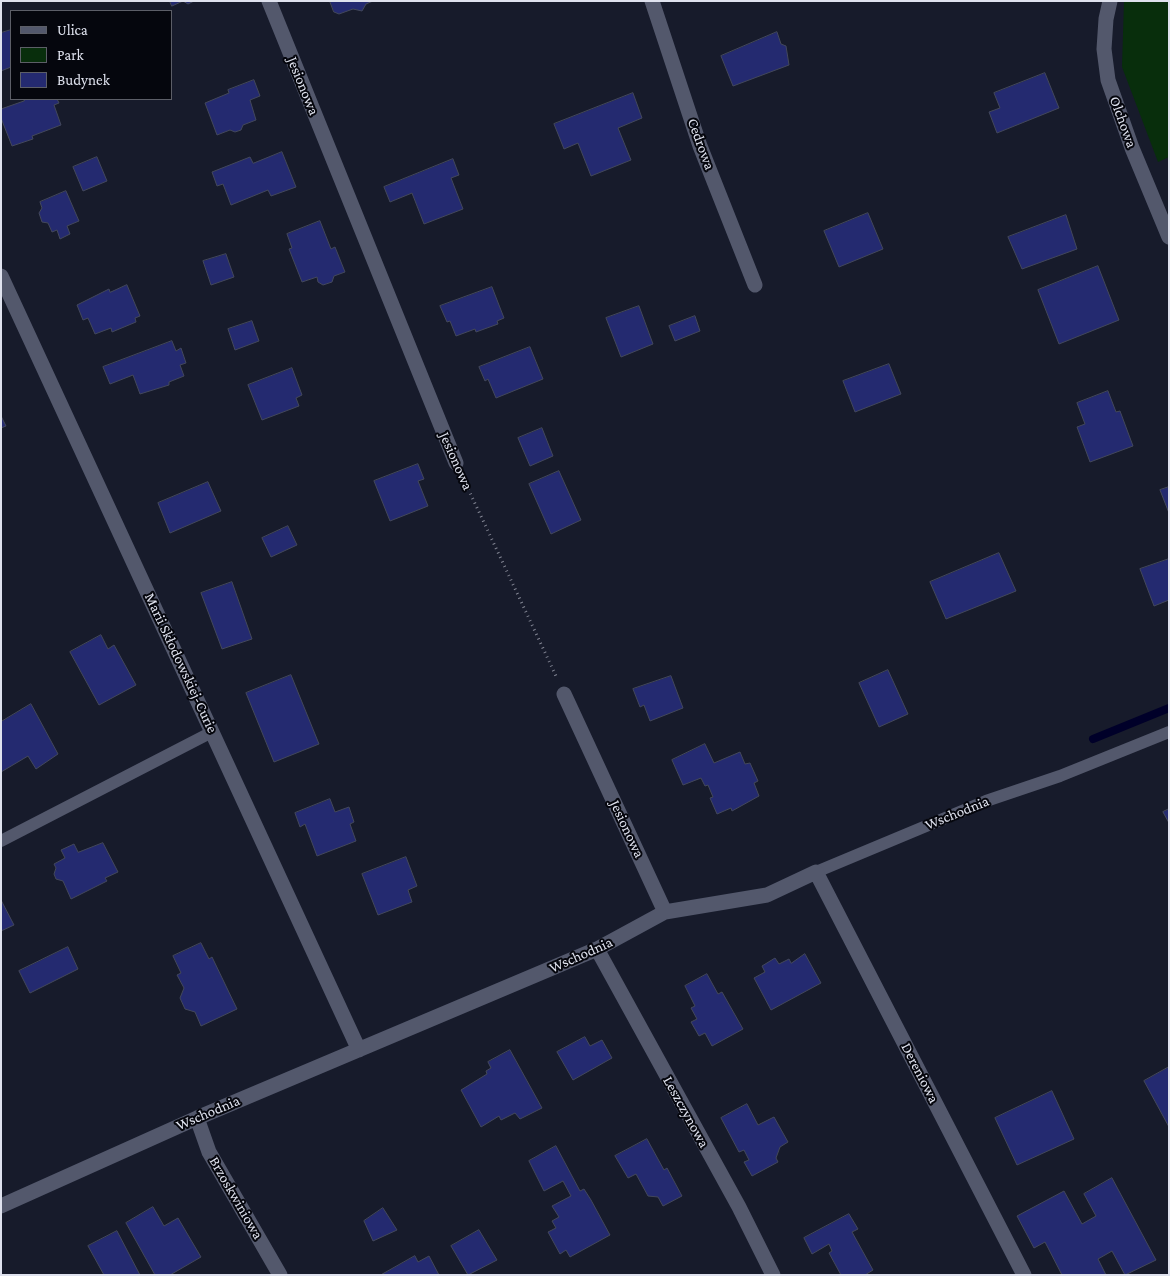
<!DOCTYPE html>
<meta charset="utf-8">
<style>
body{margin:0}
#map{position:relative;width:1170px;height:1276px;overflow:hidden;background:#171b2b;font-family:"Crimson Pro",serif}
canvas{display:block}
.frame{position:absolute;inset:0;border:2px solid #dfe2ee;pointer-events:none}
.legend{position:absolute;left:10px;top:10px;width:162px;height:90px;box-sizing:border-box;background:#05060d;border:1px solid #5c5e67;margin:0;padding:6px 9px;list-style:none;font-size:15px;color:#dfe2ee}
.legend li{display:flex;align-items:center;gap:10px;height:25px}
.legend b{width:25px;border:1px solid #5c5e67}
</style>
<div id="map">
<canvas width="1170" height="1276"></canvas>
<div class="frame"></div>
<ul class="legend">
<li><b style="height:6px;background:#53586c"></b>Ulica</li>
<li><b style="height:14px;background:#082e0c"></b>Park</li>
<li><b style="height:14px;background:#242a70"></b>Budynek</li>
</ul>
</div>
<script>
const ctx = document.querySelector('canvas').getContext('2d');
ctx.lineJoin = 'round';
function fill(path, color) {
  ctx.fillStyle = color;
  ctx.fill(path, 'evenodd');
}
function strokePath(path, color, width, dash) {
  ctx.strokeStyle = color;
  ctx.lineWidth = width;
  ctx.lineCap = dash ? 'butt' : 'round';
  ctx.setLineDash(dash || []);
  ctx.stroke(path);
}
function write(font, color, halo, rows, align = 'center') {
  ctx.font = font + ' "Crimson Pro",serif';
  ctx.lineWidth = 4;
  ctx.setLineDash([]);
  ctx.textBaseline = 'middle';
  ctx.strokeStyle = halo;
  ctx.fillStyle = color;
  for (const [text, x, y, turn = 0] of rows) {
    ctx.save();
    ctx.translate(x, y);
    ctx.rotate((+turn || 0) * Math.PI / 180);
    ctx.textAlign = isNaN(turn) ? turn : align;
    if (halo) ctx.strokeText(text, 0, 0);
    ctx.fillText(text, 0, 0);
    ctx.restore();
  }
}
const green = new Path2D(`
 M 1124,1 L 1169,1 L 1169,157 L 1158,162 L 1122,67 Z`);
const stream = new Path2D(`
 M 1093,739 L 1169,708`);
const building = new Path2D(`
 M 170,1 L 194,1 L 188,4 L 183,1 L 172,6 Z
 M 330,1 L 373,1 L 366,4 L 362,11 L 353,9 L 339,14 L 334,12 Z
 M 11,30 L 11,67 L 1,71 L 1,33 Z
 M 777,32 L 781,44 L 786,46 L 789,65 L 733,86 L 721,56 Z
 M 1045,73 L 1059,108 L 997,133 L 989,112 L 1000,108 L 994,93 Z
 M 254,80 L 260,96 L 250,100 L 256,120 L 243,125 L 241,130 L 235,132 L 230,130 L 217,135 L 205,103 L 229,93 L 228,90 Z
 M 633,93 L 642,118 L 618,128 L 631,160 L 591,176 L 578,143 L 564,149 L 554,124 Z
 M 24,99 L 57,99 L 59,103 L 54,105 L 61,125 L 32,136 L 33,139 L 12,146 L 1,118 L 1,109 L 24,101 Z
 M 282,152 L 296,187 L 271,196 L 268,190 L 231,205 L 223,184 L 217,186 L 212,172 L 250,157 L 253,163 Z
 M 97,157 L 107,181 L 83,191 L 73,167 Z
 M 453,159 L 459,175 L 451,178 L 463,209 L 424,224 L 412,193 L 390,202 L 384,187 Z
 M 66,191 L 79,221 L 67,226 L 70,234 L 60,239 L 57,230 L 52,232 L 48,223 L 42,222 L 39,213 L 42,208 L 40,202 Z
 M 868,213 L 883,249 L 839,267 L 824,231 Z
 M 1066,215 L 1077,249 L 1022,269 L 1008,237 Z
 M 320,221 L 331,249 L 335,247 L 345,272 L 334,276 L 332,282 L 323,285 L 318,282 L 317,277 L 302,282 L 289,249 L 292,248 L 287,234 Z
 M 226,254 L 234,277 L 211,285 L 203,261 Z
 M 1098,266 L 1119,320 L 1059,344 L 1038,290 Z
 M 127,285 L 140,316 L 135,318 L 136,322 L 112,332 L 111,328 L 95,334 L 88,318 L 83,320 L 77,305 L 109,289 L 110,292 Z
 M 492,287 L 504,318 L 497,321 L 498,324 L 476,332 L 475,329 L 456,336 L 450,321 L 447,322 L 440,306 Z
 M 639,306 L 653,344 L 621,357 L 606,318 Z
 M 695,316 L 700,331 L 675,341 L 669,326 Z
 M 252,321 L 259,341 L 235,350 L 228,329 Z
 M 172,341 L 176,351 L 181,348 L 186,363 L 180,365 L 184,376 L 169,382 L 169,385 L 140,394 L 133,375 L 110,384 L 103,367 Z
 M 530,347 L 543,379 L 496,398 L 488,379 L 485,381 L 479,367 Z
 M 889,364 L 901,394 L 855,412 L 843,381 Z
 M 292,368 L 302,395 L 296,398 L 299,406 L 262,420 L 248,385 Z
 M 1108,391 L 1116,412 L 1120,411 L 1133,446 L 1090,462 L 1077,427 L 1085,424 L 1077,403 Z
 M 1,416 L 6,426 L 1,428 Z
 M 542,428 L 553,456 L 530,466 L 518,438 Z
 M 418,464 L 424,479 L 418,481 L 428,506 L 390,521 L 374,481 Z
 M 559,471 L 581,520 L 551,534 L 529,484 Z
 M 208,482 L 221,511 L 170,533 L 158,503 Z
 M 1169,487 L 1169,513 L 1160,490 Z
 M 288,526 L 297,545 L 271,557 L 262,538 Z
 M 999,553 L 1016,591 L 946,619 L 930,582 Z
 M 1169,559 L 1169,600 L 1154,606 L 1140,569 Z
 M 232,582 L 252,639 L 222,649 L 201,593 Z
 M 101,635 L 108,649 L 114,645 L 136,685 L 99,705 L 70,652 Z
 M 888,670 L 908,714 L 879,727 L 859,683 Z
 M 291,675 L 319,744 L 274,762 L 246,693 Z
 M 671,676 L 683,708 L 650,721 L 644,705 L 640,707 L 633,689 Z
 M 31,704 L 58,754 L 36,769 L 28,756 L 1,772 L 1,722 Z
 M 705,744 L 714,763 L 740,752 L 745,764 L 750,763 L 758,781 L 754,783 L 759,796 L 732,811 L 731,808 L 717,814 L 710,798 L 713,797 L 708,785 L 705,786 L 701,778 L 683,785 L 672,760 Z
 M 330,799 L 335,812 L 349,807 L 354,822 L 350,824 L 356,841 L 317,856 L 305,824 L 300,827 L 295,813 Z
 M 1169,809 L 1169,823 L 1163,812 Z
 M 103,843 L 118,872 L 105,878 L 107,881 L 71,899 L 63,881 L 56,879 L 54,874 L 56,868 L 54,864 L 65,858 L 61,850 L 74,844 L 78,852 Z
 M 406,857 L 417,886 L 408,890 L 412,902 L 378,915 L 362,874 Z
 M 1,900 L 14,925 L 1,931 Z
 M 201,943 L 209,959 L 212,957 L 237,1009 L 201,1026 L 195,1012 L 185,1009 L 180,998 L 184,988 L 177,975 L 181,973 L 173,956 Z
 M 68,947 L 78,969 L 30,993 L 19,971 Z
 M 805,954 L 821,983 L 771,1010 L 754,978 L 765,972 L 762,966 L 775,958 L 779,964 L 789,959 L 791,963 Z
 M 707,974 L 718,994 L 722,992 L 743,1029 L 712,1046 L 705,1033 L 699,1036 L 691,1022 L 697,1019 L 691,1008 L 695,1006 L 685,986 Z
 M 585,1037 L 590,1046 L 602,1040 L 612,1058 L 573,1080 L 557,1052 Z
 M 510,1050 L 542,1108 L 520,1119 L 515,1113 L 501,1120 L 499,1116 L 481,1127 L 461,1090 L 487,1074 L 486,1071 L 491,1068 L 488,1062 Z
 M 1169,1067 L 1169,1127 L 1144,1081 Z
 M 1052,1091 L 1074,1139 L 1017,1165 L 995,1118 Z
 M 747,1104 L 758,1125 L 774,1117 L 788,1142 L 780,1147 L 776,1158 L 778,1162 L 752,1176 L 744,1162 L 749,1160 L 744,1150 L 739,1152 L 721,1118 Z
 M 647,1139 L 664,1170 L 667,1168 L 682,1196 L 663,1206 L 658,1197 L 648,1196 L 636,1174 L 628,1178 L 615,1156 Z
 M 556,1146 L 580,1191 L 584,1189 L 591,1200 L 610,1235 L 570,1257 L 566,1250 L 560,1254 L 548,1232 L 556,1228 L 552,1221 L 559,1217 L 552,1206 L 571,1196 L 563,1181 L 544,1191 L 529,1161 Z
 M 1112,1178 L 1156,1260 L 1125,1275 L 1112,1251 L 1098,1259 L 1106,1275 L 1062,1275 L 1045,1242 L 1034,1248 L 1017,1216 L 1064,1191 L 1082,1224 L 1096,1216 L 1084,1194 Z
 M 153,1207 L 164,1226 L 178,1218 L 201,1257 L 170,1275 L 155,1275 L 126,1223 Z
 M 383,1208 L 397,1230 L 373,1241 L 364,1221 Z
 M 849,1214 L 858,1229 L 852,1232 L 873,1270 L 865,1275 L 841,1275 L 829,1253 L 832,1251 L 829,1244 L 812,1254 L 804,1238 Z
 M 479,1230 L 497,1260 L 468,1275 L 451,1246 Z
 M 117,1231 L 140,1275 L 104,1275 L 88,1246 Z
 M 415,1256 L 418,1262 L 429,1256 L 439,1275 L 381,1275 Z`);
const path = new Path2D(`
 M 464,480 L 556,676`);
const service = new Path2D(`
 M 1,841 L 212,732
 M 816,872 L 986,801 L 1060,776 L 1169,732`);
const minor = new Path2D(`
 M 269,1 L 456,463
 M 652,1 L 700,146 L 755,285
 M 1110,1 L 1106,19 L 1104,49 L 1108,80 L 1132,148 L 1169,237
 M 1,276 L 359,1050
 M 564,694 L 665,912
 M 597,949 L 739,1207 L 773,1275
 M 197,1118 L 209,1152 L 280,1275
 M 1,1206 L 197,1118 L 597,949 L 665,912 L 767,895 L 816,872 L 1024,1275`);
const streetNames = [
 ["Jesionowa",303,86,68],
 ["Olchowa",1123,122,70],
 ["Cedrowa",701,144,70],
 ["Jesionowa",456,461,66],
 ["Marii Skłodowskiej-Curie",181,663,65],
 ["Wschodnia",957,813,-22],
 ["Jesionowa",627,829,65],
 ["Wschodnia",581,955,-24],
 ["Dereniowa",920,1073,63],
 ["Leszczynowa",686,1112,61],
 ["Wschodnia",208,1113,-23],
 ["Brzoskwiniowa",236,1198,60]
];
fill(green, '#082e0c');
strokePath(stream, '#000029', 8);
fill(building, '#242a70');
strokePath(building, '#43485b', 1);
strokePath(path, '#818492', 3, [1, 4]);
strokePath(service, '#53586c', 12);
strokePath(minor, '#53586c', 15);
write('15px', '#dfe2ee', '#05060d', streetNames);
</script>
